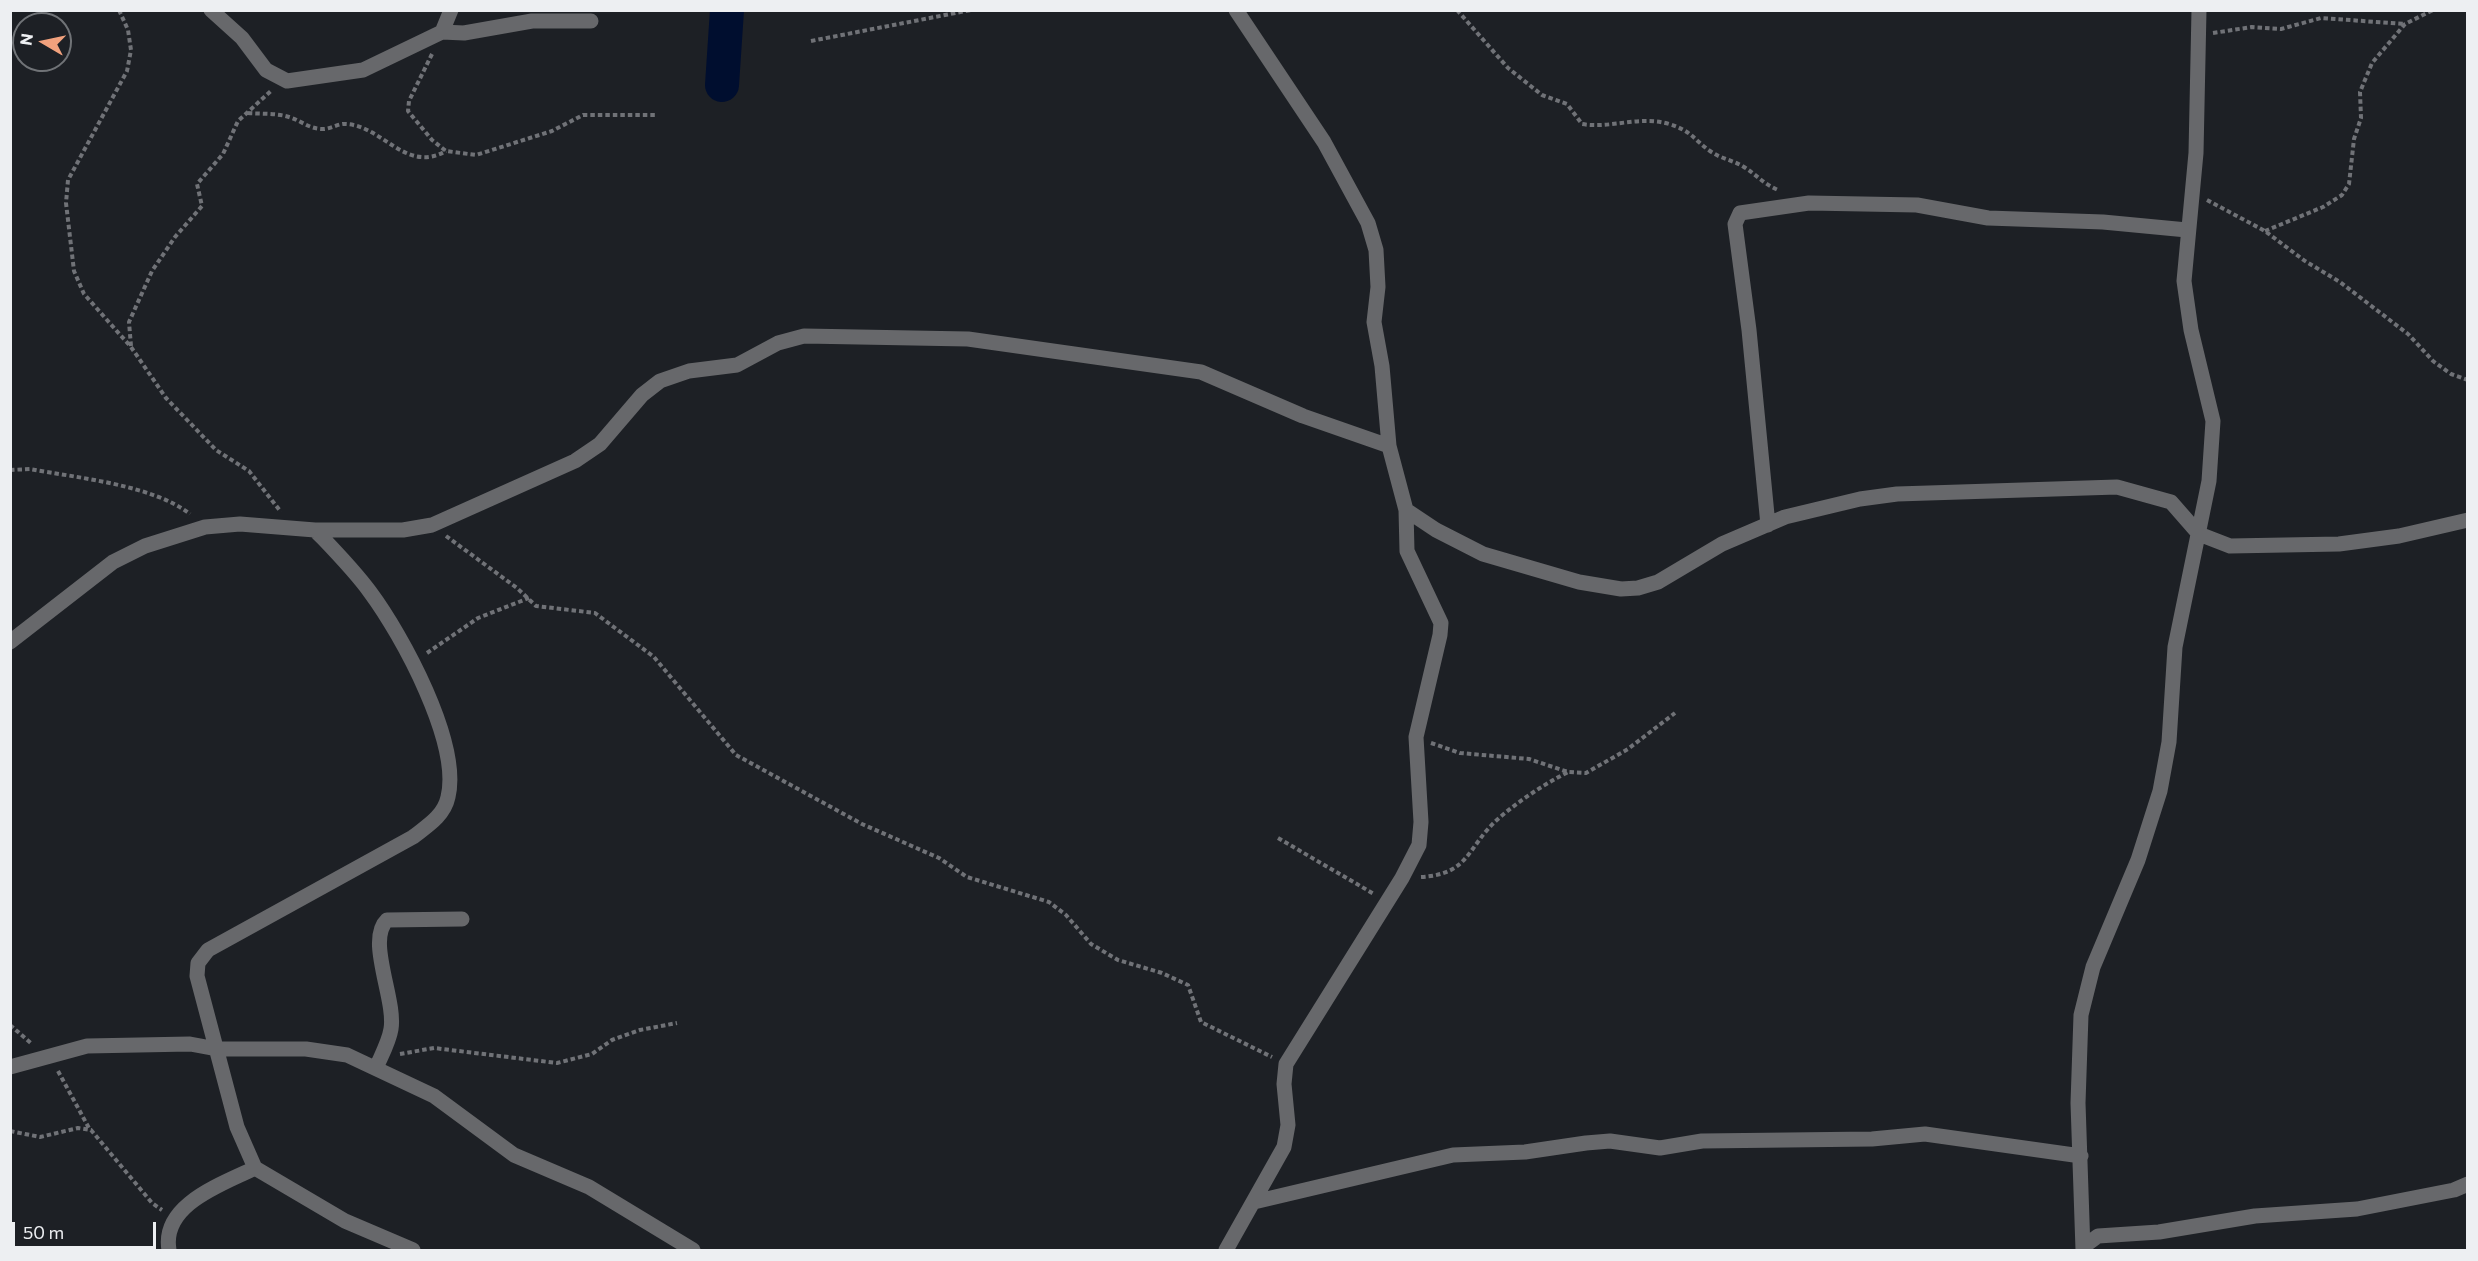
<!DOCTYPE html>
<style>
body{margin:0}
#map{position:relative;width:2478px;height:1261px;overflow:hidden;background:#1d2025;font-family:Commissioner,sans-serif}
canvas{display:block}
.frame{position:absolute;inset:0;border:12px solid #edeff2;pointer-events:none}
.north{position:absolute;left:12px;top:12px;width:60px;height:60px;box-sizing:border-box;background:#1d2025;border:2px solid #707377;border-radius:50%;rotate:279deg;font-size:16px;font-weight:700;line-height:24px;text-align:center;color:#edeff2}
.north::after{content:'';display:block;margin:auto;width:21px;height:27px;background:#f1a17d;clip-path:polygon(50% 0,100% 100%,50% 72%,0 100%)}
.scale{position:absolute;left:12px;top:1222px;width:144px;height:27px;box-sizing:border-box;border:3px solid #edeff2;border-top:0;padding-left:8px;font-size:18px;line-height:21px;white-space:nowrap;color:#edeff2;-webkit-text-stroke:4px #1d2025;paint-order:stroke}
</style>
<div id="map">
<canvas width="2478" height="1261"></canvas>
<div class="frame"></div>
<div class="north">N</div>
<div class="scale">50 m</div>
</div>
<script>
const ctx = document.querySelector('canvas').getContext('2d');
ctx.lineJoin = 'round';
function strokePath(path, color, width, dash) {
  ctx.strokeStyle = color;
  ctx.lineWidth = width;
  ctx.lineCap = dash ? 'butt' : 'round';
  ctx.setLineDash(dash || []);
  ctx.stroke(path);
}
const river = new Path2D(`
 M 722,85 L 727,10`);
const path = new Path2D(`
 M 119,10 L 128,30 L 131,50 L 127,71 L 68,180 L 66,203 L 74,271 L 84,294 L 131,347 L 166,398 L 216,450 L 249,471 L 281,512
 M 1457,10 L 1508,68 L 1542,95 L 1567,104 L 1582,124 C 1611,129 1639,115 1669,124 C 1692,131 1693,139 1710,151 C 1721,159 1733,160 1744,167 C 1757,175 1762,183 1778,190
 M 2213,33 L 2252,27 L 2281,29 L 2321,18 L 2405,24
 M 811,41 L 971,10
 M 432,54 L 409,101 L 408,111 L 432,140 L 446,151 L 476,155 L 552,131 L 583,115 L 655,115
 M 248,113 C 261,114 277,113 289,117 C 302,121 309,129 323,129 C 331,129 339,123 346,124 C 383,126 406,174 446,151
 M 2207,200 L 2265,231 L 2305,261 L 2340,282 L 2408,334 L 2433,361 L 2451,374 L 2468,380
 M 2265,231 L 2323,207 L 2342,195 L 2349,184 L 2354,139 L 2361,118 L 2360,92 L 2372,63 L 2405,24 L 2433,10
 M 131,346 L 129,322 L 152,271 L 175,237 L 202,206 L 197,184 L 223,154 L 238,121 L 272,90
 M 10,470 L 30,469 C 78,478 153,485 190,514
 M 446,536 L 517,588 L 536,606 L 595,613 L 654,657 L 736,755 L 862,824 L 939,858 L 967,877 L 1049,902 L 1066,915 L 1091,944 L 1118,960 L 1162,973 L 1188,985 L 1201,1022 L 1272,1057
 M 427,653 L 478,618 L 529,598
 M 1431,743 L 1460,753 L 1529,759 L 1568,772 L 1586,773 L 1628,749 L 1675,713
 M 1278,838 L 1374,894
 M 1421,877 C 1471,874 1466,847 1499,818 C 1520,800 1543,785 1568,772
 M 10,1025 L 32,1044
 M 400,1054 L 434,1048 L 557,1063 L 592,1054 L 612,1040 L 640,1030 L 677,1023
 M 58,1071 L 90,1130
 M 10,1131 L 40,1137 L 78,1128 L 91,1130 L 152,1203 L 162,1210`);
const minor = new Path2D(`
 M 211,10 L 242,38 L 266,70 L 287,81 L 363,70 L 442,32 L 464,33 L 532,21 L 591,21
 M 442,32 L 451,10
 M 1406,510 L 1436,530 L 1483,554 L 1579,582 L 1621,589 L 1638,588 L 1658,582 L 1722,544 L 1785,517 L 1860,499 L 1897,494 L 2117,487 L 2171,502 L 2199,534 L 2230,546 L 2339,544 L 2399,536 L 2468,520
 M 1768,525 L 1749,330 L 1735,224 L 1740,213 L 1809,203 L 1917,205 L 1988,218 L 2103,222 L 2187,230
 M 315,530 C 334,550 354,570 370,592 C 402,635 461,743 448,797 C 444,816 427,826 413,837 L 208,950 L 198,963 L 197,976 L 237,1127 L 255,1168 L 345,1221 L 413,1250
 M 10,642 L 113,562 L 145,546 L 205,527 L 240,524 L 315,530 L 403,530 L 432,525 L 575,461 L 600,444 L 642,395 L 660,381 L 689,371 L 737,365 L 778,343 L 804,336 L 968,339 L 1201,372 L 1303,416 L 1389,446
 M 10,1067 L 87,1046 L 190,1044 L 217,1049 L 306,1049 L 347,1055 L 434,1096 L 514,1155 L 589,1187 L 693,1250
 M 376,1068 C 381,1056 389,1042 391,1029 C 396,999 366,940 387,920 L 462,919
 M 1254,1202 L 1453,1155 L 1525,1152 L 1586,1143 L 1610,1141 L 1660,1148 L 1702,1141 L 1872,1139 L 1925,1134 L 2081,1156
 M 2083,1247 L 2098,1236 L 2159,1232 L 2255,1216 L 2357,1209 L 2454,1190 L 2468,1184
 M 169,1250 C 161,1204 223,1184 255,1168
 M 1226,1250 L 1284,1147 L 1288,1125 L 1284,1084 L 1286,1064 L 1402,878 L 1419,845 L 1421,822 L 1416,737 L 1440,635 L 1441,623 L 1407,551 L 1406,510 L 1389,446 L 1382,366 L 1374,322 L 1378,287 L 1376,250 L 1368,223 L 1324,142 L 1236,10
 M 2083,1250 L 2078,1103 L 2081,1015 L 2093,967 L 2138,860 L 2160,791 L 2169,742 L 2175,647 L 2209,481 L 2213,421 L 2191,330 L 2184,281 L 2196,153 L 2199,10`);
strokePath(river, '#000e2f', 34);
strokePath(path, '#707277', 4, [4.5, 3]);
strokePath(minor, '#67686b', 15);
</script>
